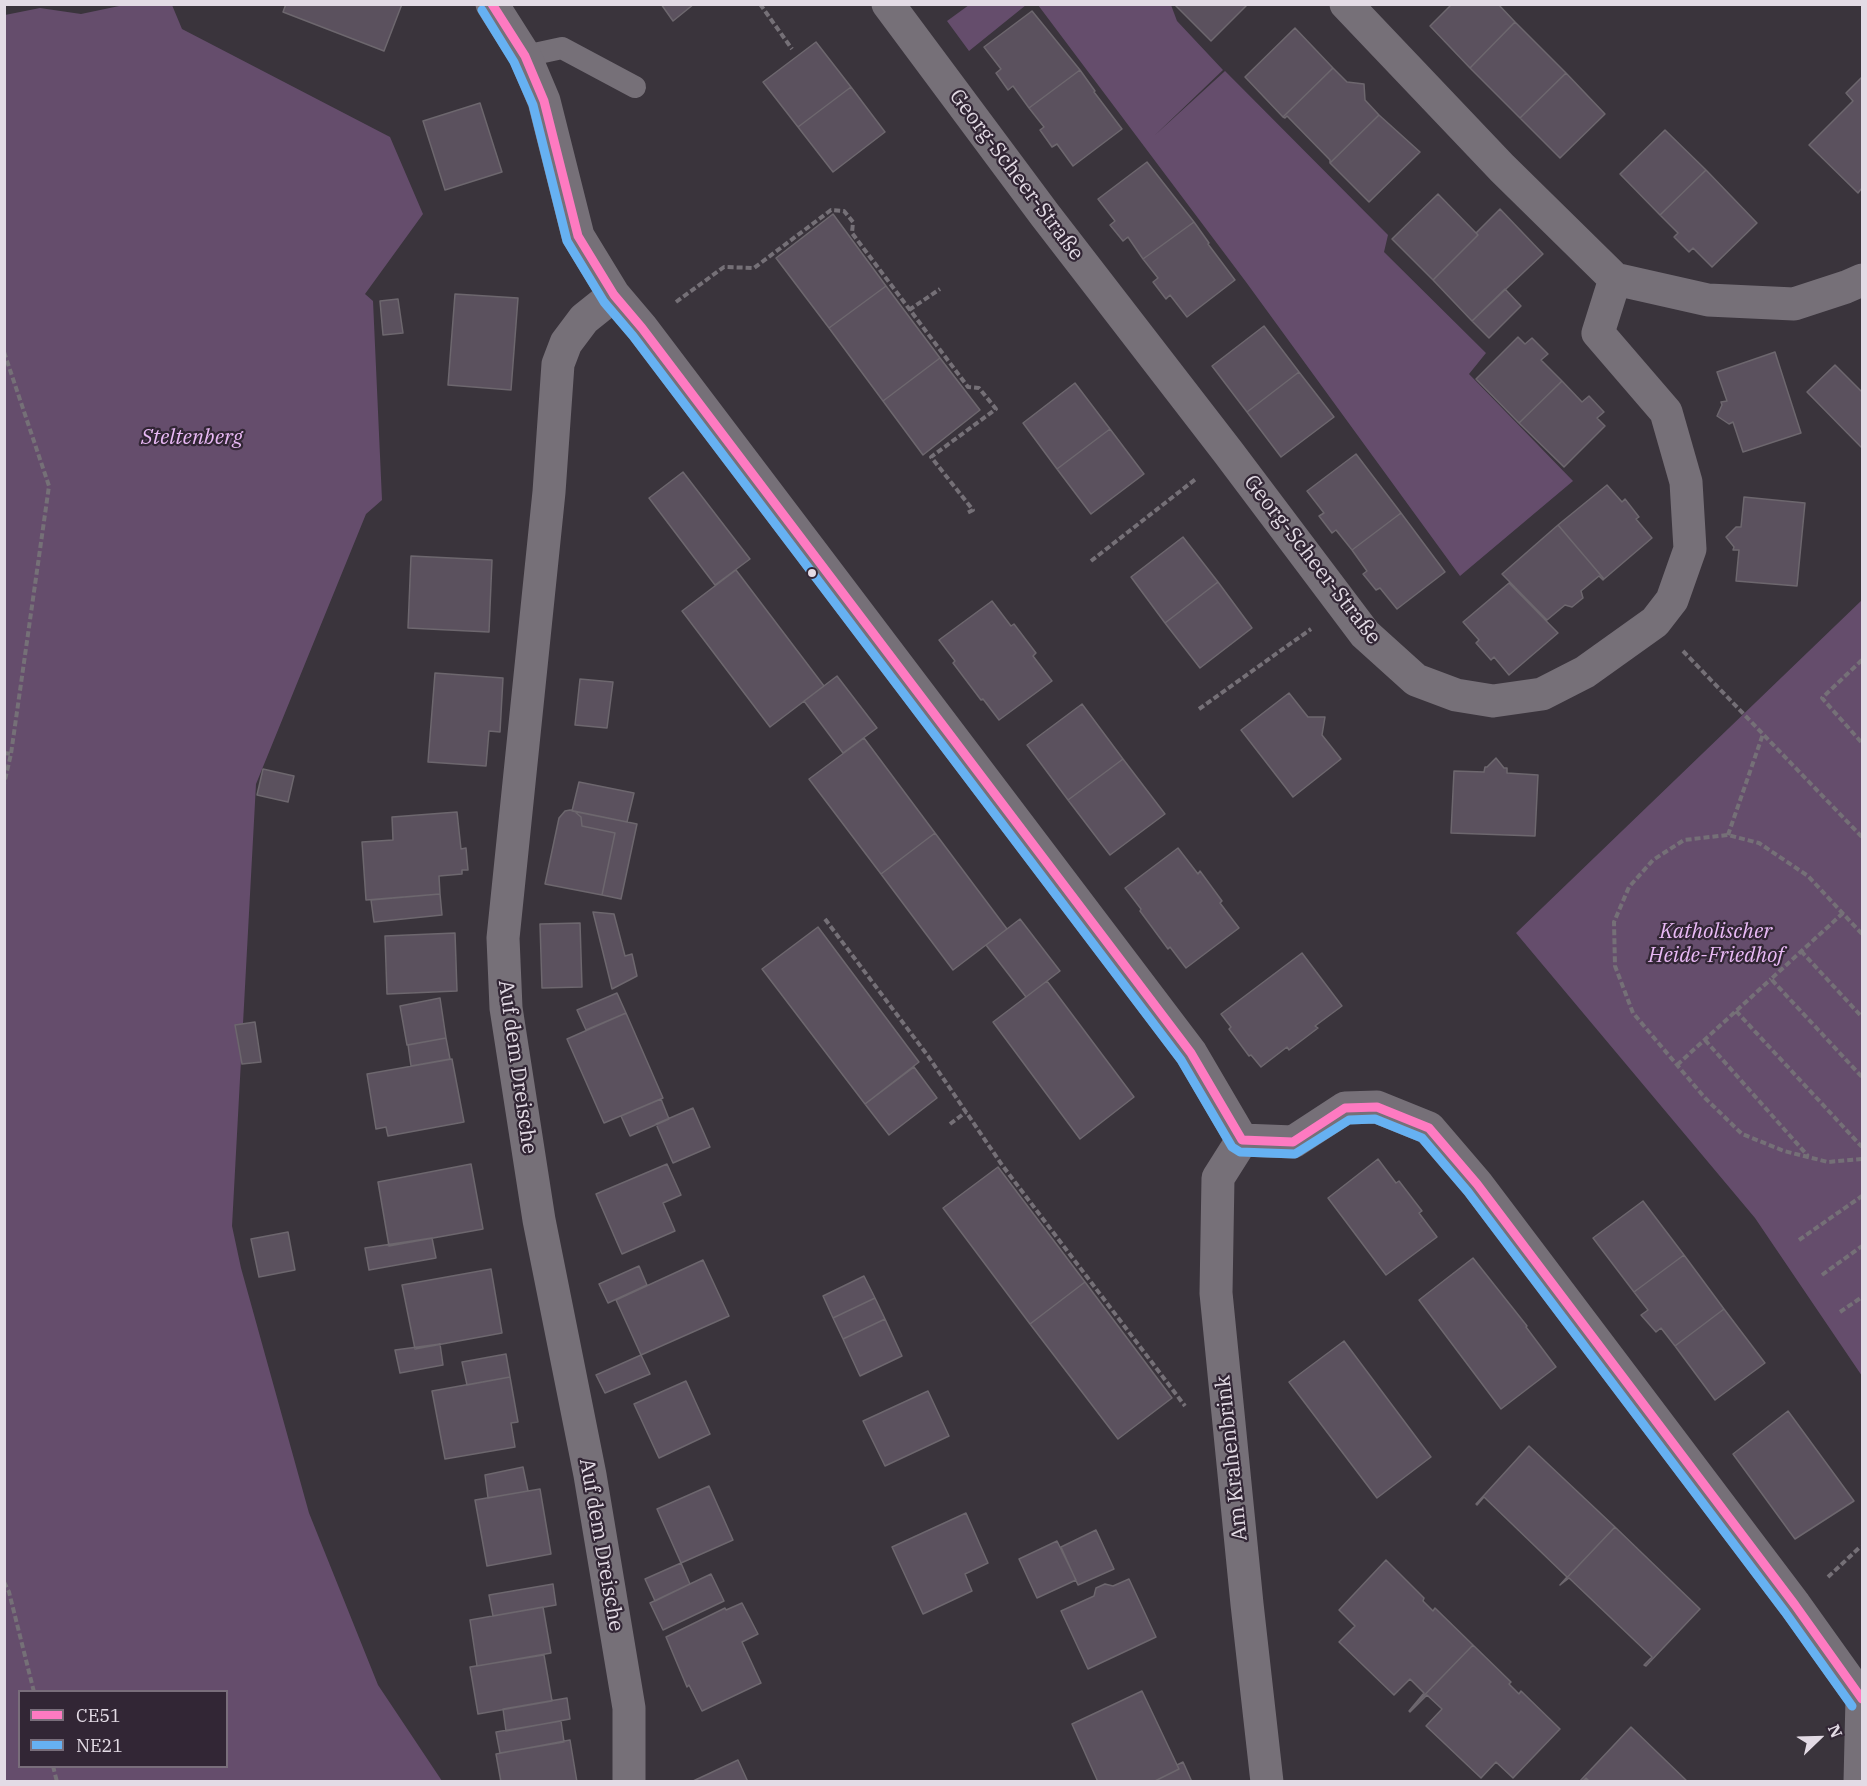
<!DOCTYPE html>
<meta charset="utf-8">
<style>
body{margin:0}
#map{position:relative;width:1867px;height:1786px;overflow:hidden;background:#3a343c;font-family:"IBM Plex Serif",serif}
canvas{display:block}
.frame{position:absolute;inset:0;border:6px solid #e3dbe5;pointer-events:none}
.legend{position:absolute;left:18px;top:1690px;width:210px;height:78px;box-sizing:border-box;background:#322635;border:2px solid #796e7b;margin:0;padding:8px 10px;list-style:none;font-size:18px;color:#e3dbe5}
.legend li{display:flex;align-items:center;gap:12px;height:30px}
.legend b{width:30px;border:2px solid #796e7b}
.north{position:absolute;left:1789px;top:1708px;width:60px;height:60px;-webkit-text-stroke:4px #322635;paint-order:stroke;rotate:67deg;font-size:16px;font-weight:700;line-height:24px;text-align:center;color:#e3dbe5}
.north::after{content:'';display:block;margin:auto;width:21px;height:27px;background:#e3dbe5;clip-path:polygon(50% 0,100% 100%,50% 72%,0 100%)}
</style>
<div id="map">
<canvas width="1867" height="1786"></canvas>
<div class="frame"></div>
<ul class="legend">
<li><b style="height:8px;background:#fe7ac1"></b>CE51</li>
<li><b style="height:8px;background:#66b1f2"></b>NE21</li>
</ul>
<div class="north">N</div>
</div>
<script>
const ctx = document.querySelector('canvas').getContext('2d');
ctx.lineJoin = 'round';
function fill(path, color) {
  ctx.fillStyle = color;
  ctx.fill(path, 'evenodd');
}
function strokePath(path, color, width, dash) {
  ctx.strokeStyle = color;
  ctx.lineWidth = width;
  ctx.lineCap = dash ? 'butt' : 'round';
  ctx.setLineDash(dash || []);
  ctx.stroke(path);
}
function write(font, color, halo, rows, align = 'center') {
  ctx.font = font + ' "IBM Plex Serif",serif';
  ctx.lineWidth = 4.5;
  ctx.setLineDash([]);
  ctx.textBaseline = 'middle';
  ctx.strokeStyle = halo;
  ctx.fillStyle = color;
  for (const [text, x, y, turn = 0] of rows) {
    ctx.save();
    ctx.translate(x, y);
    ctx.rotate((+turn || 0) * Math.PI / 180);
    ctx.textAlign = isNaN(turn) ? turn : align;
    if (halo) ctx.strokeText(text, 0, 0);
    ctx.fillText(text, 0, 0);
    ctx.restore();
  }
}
const green = new Path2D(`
 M 124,5 L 172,5 L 182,29 L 390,137 L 423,214 L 365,294 L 373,301 L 382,500 L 366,514 L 256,784 L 232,1226 L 241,1268 L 309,1513 L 378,1685 L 442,1781 L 5,1782 L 5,15 L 40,8 L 81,14 ZM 20,1692 L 226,1692 L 226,1766 L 20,1766 Z
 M 969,5 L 969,4 L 1026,5 L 969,51 L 947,21 Z
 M 1038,5 L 1171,5 L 1177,21 L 1223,70 L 1154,136 L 1225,71 L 1388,235 L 1384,252 L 1486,353 L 1469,374 L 1573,481 L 1460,576 L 1246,282 Z
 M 1862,600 L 1862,1376 L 1755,1218 L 1516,933 Z`);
const building = new Path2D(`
 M 286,4 L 402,4 L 384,51 L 283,12 Z
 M 661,4 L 694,4 L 673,21 Z
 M 1174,4 L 1248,4 L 1211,41 Z
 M 1452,4 L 1498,4 L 1515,22 L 1470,68 L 1430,26 Z
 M 1032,11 L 1080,70 L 1029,108 L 1013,86 L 1008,90 L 996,73 L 1001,69 L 984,47 Z
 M 1515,22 L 1566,73 L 1520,118 L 1470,68 Z
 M 1295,28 L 1333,68 L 1283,117 L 1245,77 Z
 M 816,42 L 851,87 L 798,127 L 763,82 Z
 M 1333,68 L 1347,82 L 1364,84 L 1365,100 L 1379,115 L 1330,163 L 1330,160 L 1287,116 L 1285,118 L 1283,117 Z
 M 1080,70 L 1095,91 L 1094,92 L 1122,129 L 1073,166 L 1057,144 L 1052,147 L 1040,130 L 1044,127 L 1029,108 Z
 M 1566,73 L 1605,114 L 1560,158 L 1520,118 Z
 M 1862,77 L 1862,188 L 1858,193 L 1809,145 L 1853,101 L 1846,93 Z
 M 851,87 L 885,132 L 833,172 L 798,127 Z
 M 480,103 L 502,172 L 445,190 L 423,121 Z
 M 1379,115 L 1420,152 L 1369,202 L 1330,163 Z
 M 1665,130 L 1706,170 L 1660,215 L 1620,174 Z
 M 1147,162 L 1194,222 L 1143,259 L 1128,237 L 1123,241 L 1110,225 L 1115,221 L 1098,199 Z
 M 1706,170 L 1757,223 L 1712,267 L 1693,248 L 1689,252 L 1674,237 L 1678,233 L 1660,215 Z
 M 1438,194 L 1478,235 L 1433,280 L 1392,239 Z
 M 1500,209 L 1543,254 L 1472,321 L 1433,280 L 1478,235 L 1476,233 Z
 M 833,214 L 886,286 L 829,328 L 776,258 Z
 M 1194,222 L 1209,243 L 1208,244 L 1235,280 L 1187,317 L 1170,295 L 1166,299 L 1153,282 L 1158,278 L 1143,259 Z
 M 886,286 L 940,358 L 883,401 L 829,328 Z
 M 1505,289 L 1521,306 L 1489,338 L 1472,321 Z
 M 455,294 L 518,298 L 511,390 L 448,385 Z
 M 398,299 L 403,333 L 383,335 L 380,301 Z
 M 1264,326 L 1299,372 L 1247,412 L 1212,366 Z
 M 1518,337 L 1525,344 L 1532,338 L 1548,354 L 1541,360 L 1562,381 L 1519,423 L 1476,379 Z
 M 1775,352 L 1801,433 L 1743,452 L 1733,422 L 1729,424 L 1717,416 L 1722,405 L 1721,402 L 1727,401 L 1717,372 Z
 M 940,358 L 980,410 L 923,455 L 883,401 Z
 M 1835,365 L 1862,392 L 1862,448 L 1807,392 Z
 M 1299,372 L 1334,417 L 1281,457 L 1247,412 Z
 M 1562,381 L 1582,402 L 1589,396 L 1604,412 L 1597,418 L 1605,426 L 1564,467 L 1519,423 Z
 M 1075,383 L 1110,429 L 1057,469 L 1023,423 Z
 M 1110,429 L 1144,474 L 1091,514 L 1057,469 Z
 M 1356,454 L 1401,513 L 1352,550 L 1336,530 L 1332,533 L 1319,516 L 1324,513 L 1307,491 Z
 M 683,472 L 750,559 L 715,585 L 649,498 Z
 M 1607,485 L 1622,502 L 1625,499 L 1639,517 L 1636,519 L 1652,538 L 1604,579 L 1558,525 Z
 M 1744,497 L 1805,503 L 1797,586 L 1736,581 L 1739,550 L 1733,550 L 1734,547 L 1726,537 L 1736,527 L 1741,527 Z
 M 1401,513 L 1445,572 L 1397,609 L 1380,588 L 1376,590 L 1363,574 L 1367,571 L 1352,550 Z
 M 1558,525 L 1604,579 L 1603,580 L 1599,576 L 1581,591 L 1583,598 L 1572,607 L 1565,605 L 1547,620 L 1502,574 Z
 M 1183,537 L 1218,582 L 1165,623 L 1131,577 Z
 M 411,556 L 492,560 L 489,632 L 408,628 Z
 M 736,570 L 824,686 L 770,727 L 682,611 Z
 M 1218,582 L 1252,628 L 1200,668 L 1165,623 Z
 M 1509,583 L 1558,633 L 1509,675 L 1494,657 L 1491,660 L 1476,643 L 1479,640 L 1463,622 Z
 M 992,601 L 1011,626 L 1014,624 L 1036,653 L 1033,656 L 1052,681 L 999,720 L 983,699 L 981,700 L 953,663 L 955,661 L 939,640 Z
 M 435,673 L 503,678 L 500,732 L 489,731 L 486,766 L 428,762 Z
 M 837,676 L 877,728 L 843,753 L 804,701 Z
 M 580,679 L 613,682 L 607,728 L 575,725 Z
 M 1289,693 L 1308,717 L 1325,717 L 1322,735 L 1341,759 L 1293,797 L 1241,730 Z
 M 1082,704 L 1123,759 L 1068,800 L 1027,745 Z
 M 864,738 L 935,833 L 881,874 L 809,779 Z
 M 1496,758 L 1504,768 L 1507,768 L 1507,773 L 1538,775 L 1535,836 L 1451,833 L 1454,771 L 1484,772 L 1485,767 L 1487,767 Z
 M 1123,759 L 1165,814 L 1110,855 L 1068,800 Z
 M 263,769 L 294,776 L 288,802 L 257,795 Z
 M 579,782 L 634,793 L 627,822 L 572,811 Z
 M 570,810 L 574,811 L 581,817 L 582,826 L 615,833 L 602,895 L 545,884 L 559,818 L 565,811 Z
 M 574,811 L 637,824 L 621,899 L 602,895 L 615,833 L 582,826 L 581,817 Z
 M 457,812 L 461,849 L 466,848 L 468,870 L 462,870 L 462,874 L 439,876 L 440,894 L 366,900 L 362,842 L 393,840 L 392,817 Z
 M 935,833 L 1007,929 L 953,970 L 881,874 Z
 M 1178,848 L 1198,874 L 1200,871 L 1222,901 L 1220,903 L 1239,928 L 1186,968 L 1170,947 L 1168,949 L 1140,911 L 1141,909 L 1125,888 Z
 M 440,894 L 442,915 L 374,922 L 371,900 Z
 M 593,912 L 614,914 L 625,956 L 632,954 L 637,976 L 612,989 Z
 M 1020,919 L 1060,971 L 1026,997 L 986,945 Z
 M 580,923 L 582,987 L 542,988 L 540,924 Z
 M 818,927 L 919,1062 L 865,1104 L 762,969 Z
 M 455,933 L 457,991 L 387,994 L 385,936 Z
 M 1302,953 L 1342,1006 L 1315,1026 L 1318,1028 L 1289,1050 L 1287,1047 L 1261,1067 L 1251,1055 L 1249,1056 L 1229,1029 L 1231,1027 L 1221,1014 Z
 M 1047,981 L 1134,1097 L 1080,1139 L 993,1022 Z
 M 617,993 L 626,1013 L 586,1030 L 577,1010 Z
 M 440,998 L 446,1038 L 407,1045 L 400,1006 Z
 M 626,1013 L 663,1098 L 604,1123 L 567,1039 Z
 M 255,1022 L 261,1062 L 242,1064 L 235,1025 Z
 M 446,1038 L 450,1059 L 411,1066 L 408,1045 Z
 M 452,1059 L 464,1122 L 388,1136 L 386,1127 L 376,1129 L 367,1074 Z
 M 914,1067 L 937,1098 L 889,1135 L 865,1104 Z
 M 661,1099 L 669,1119 L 630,1136 L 621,1116 Z
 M 693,1108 L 710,1147 L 673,1163 L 656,1124 Z
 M 1378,1159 L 1396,1183 L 1399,1181 L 1422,1211 L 1419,1213 L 1437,1237 L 1386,1275 L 1328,1198 Z
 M 471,1164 L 483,1229 L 389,1246 L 378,1182 Z
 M 667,1164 L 681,1195 L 663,1203 L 675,1231 L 622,1254 L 596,1194 Z
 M 998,1167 L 1085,1282 L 1030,1324 L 943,1208 Z
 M 1643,1201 L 1684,1255 L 1634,1292 L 1593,1238 Z
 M 288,1232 L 295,1270 L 259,1277 L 251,1239 Z
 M 432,1238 L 436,1258 L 369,1270 L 365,1248 Z
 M 1684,1255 L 1724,1309 L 1675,1346 L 1661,1328 L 1656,1332 L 1641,1315 L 1648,1310 L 1634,1292 Z
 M 1473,1258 L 1527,1326 L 1526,1327 L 1556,1367 L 1501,1409 L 1419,1300 Z
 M 703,1260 L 729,1316 L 641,1355 L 616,1300 Z
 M 639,1266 L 647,1285 L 608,1303 L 599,1284 Z
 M 491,1269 L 502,1333 L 415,1349 L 402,1285 Z
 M 864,1276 L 875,1298 L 833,1318 L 823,1296 Z
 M 1085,1282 L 1172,1398 L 1118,1439 L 1030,1324 Z
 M 875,1298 L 885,1319 L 843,1339 L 833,1318 Z
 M 1724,1309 L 1765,1363 L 1715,1400 L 1675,1346 Z
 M 885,1319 L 902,1356 L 860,1376 L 843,1339 Z
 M 1344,1341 L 1431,1457 L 1377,1498 L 1289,1382 Z
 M 440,1344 L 443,1365 L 400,1373 L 395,1350 Z
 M 506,1354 L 510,1377 L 467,1385 L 462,1362 Z
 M 641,1355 L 650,1374 L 605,1393 L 596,1375 Z
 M 510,1377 L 518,1422 L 511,1423 L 515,1447 L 445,1459 L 432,1391 Z
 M 686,1381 L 710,1434 L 659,1458 L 634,1404 Z
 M 928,1391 L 949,1436 L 885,1466 L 863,1421 Z
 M 1788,1411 L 1854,1501 L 1795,1539 L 1733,1454 Z
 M 1529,1446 L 1615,1527 L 1560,1585 L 1567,1577 L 1484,1497 L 1477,1505 L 1476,1504 Z
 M 523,1467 L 528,1491 L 488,1498 L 485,1475 Z
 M 709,1486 L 733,1540 L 681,1563 L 657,1509 Z
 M 540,1489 L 551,1554 L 487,1566 L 475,1500 Z
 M 966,1513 L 988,1563 L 965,1574 L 972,1591 L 923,1614 L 892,1547 Z
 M 1615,1527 L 1700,1609 L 1646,1666 L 1644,1665 L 1652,1657 L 1569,1578 L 1560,1585 Z
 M 1096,1530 L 1114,1569 L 1078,1585 L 1061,1547 Z
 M 1057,1541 L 1076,1580 L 1037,1598 L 1019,1559 Z
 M 1386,1560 L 1424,1598 L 1423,1601 L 1433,1611 L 1435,1608 L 1473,1645 L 1409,1711 L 1424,1693 L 1410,1679 L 1394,1695 L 1339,1642 L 1355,1626 L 1339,1610 Z
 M 681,1563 L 690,1584 L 655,1601 L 645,1579 Z
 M 711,1574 L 724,1601 L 663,1630 L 650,1603 Z
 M 1129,1579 L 1156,1637 L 1088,1669 L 1061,1611 L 1094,1596 L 1096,1588 L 1105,1584 L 1113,1586 Z
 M 553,1584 L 556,1605 L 493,1616 L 489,1595 Z
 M 742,1603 L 758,1634 L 742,1642 L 761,1683 L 702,1711 L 689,1685 L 687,1687 L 666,1637 L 725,1608 L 726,1610 Z
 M 543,1607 L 551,1653 L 477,1666 L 470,1620 Z
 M 1473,1645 L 1511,1682 L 1509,1684 L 1519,1694 L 1521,1691 L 1560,1729 L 1513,1778 L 1496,1762 L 1481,1778 L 1426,1726 L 1442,1709 L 1427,1695 L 1410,1712 L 1409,1711 Z
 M 544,1655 L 552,1701 L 478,1714 L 470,1667 Z
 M 1142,1691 L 1179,1769 L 1153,1782 L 1098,1782 L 1072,1724 Z
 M 567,1698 L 570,1719 L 506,1731 L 503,1709 Z
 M 561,1721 L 564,1742 L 500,1753 L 496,1732 Z
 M 1631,1727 L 1688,1782 L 1590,1782 L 1586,1778 L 1582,1782 L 1579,1782 Z
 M 570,1740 L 577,1782 L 501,1782 L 496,1754 Z
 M 738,1760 L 748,1782 L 691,1782 Z
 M 1183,1762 L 1192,1782 L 1153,1782 L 1179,1769 L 1177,1765 Z`);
const path = new Path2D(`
 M 760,4 L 792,49
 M 676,302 L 724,267 L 754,268 L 831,210 L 844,211 L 853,222 L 852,233 L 968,387 L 979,388 L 996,409 L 931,457 L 973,510 L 967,513
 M 909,310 L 940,289
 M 4,352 L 49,486 L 11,754 L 4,784
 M 1091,561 L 1197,478
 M 1683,651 L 1862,837
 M 1862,660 L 1822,698 L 1862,743
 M 1199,709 L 1311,629
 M 4,753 L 11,754
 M 1728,835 L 1763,734
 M 1843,913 L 1771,979 L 1862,1077
 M 825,919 L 928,1056 L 1002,1165 L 1185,1406
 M 1862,934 L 1808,876 L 1759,843 L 1728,835 L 1684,840 L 1653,860 L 1629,887 L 1614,922 L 1615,966 L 1633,1013 L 1705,1098 L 1742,1134 L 1784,1151 L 1828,1162 L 1862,1159
 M 1801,951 L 1862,1017
 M 1736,1011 L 1862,1147
 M 1705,1040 L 1808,1156
 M 1677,1065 L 1771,979
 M 950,1124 L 966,1112
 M 1799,1240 L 1862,1196
 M 1822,1275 L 1862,1246
 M 1840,1312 L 1862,1297
 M 1828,1577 L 1859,1548 L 1862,1547
 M 4,1582 L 9,1592 L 34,1692
 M 53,1766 L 57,1782`);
const lane = new Path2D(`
 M 525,56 L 562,48 L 635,87`);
const street = new Path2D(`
 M 492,4 L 525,56 L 544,101 L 578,236 L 614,295 L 642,328 L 1191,1053 L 1242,1140 L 1293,1142 L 1345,1108 L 1377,1107 L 1429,1128 L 1477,1184 L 1795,1605 L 1862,1699
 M 888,4 L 1045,215 L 1228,452 L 1365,634 L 1416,680 L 1456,695 L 1493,701 L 1542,694 L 1585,672 L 1655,622 L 1672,600 L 1690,549 L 1686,482 L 1666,412 L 1598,333 L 1615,279
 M 1346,4 L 1502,168 L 1615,279 L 1708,300 L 1794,304 L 1846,287 L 1862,280
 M 614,295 L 584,319 L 566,343 L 558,364 L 549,492 L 503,938 L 506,1008 L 539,1220 L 590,1475 L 629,1708 L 629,1782
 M 1242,1140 L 1218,1178 L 1216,1293 L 1247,1604 L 1267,1782
 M 1860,1782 L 1862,1698`);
const bus1 = new Path2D(`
 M 492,4 L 525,56 L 544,101 L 578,236 L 614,295 L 642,328 L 1191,1053 L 1242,1140 L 1293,1142 L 1345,1108 L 1377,1107 L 1429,1128 L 1477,1184 L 1795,1605 L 1862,1699`);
const bus2 = new Path2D(`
 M 482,10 L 514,62 L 533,105 L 567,241 L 604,302 L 633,336 L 1181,1060 L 1232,1147 L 1240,1152 L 1295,1154 L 1349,1120 L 1375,1119 L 1422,1138 L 1468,1192 L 1785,1612 L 1852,1706`);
const markers = [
 [812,573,5,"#e3dbe5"]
];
const streetNames = [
 ["Georg-Scheer-Straße",1016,175,53],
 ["Georg-Scheer-Straße",1312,560,52],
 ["Auf dem Dreische",517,1067,82],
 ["Am Krahenbrink",1232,1458,-96],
 ["Auf dem Dreische",601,1545,80]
];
const parkNames = [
 ["Steltenberg",192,438],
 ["Katholischer",1716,932],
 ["Heide-Friedhof",1716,956]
];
fill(green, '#654d6c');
fill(building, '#5b515e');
strokePath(building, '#6d676e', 1.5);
strokePath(path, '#757077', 4, [6, 3]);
strokePath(lane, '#767078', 22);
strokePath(street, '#767078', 33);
strokePath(bus1, '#fe7ac1', 9);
strokePath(bus2, '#66b1f2', 9);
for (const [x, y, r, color] of markers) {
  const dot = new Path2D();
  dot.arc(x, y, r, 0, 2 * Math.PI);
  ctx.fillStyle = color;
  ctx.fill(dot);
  strokePath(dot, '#322635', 2);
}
write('21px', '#e3dbe5', '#322635', streetNames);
write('italic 21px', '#e9b9f5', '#322635', parkNames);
</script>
